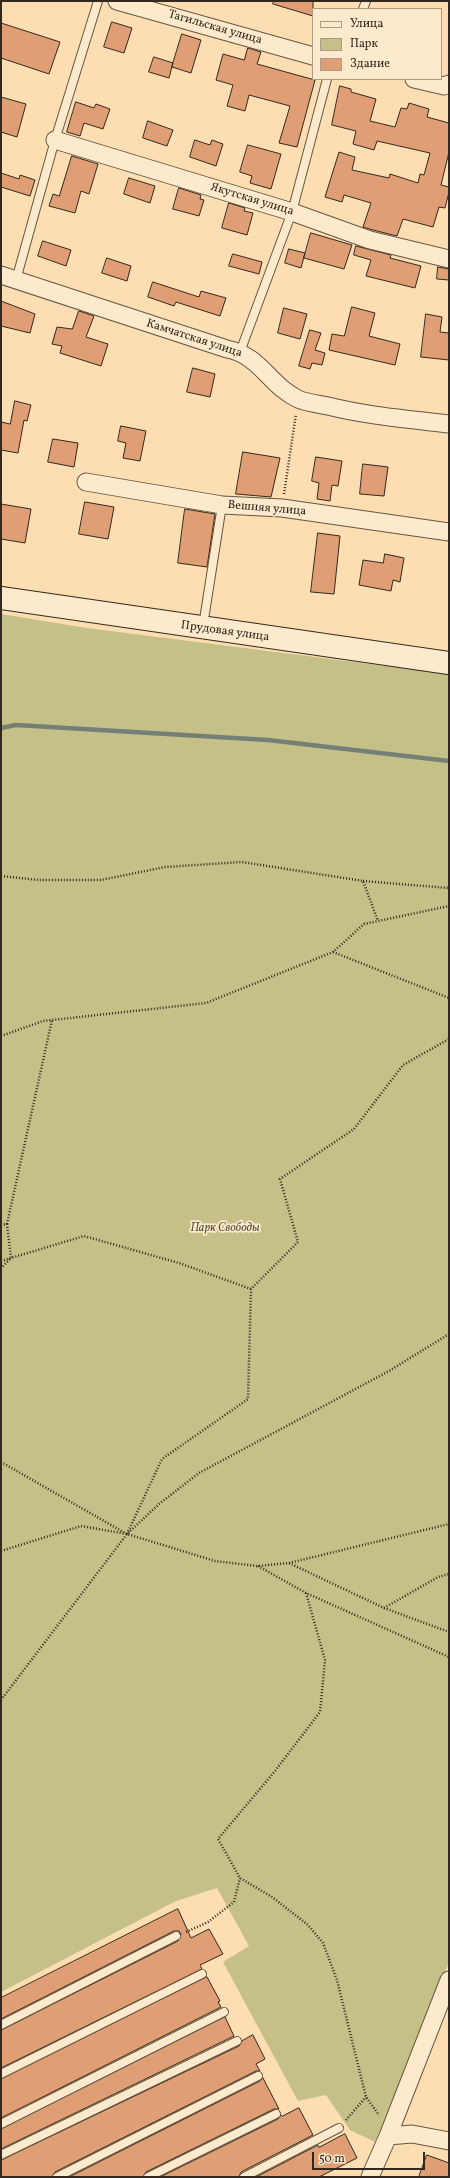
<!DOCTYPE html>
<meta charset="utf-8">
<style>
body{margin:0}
#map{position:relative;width:450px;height:2178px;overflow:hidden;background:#fcdeb2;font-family:Vollkorn,serif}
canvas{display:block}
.frame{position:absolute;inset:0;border:2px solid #32281d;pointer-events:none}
.legend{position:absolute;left:312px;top:8px;width:130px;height:72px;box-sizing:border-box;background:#fdeacd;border:1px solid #ac9c87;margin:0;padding:5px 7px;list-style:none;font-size:12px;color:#32281d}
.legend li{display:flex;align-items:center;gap:8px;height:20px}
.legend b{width:20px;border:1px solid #ac9c87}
.scale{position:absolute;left:312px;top:2152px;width:113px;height:18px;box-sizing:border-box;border:2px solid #32281d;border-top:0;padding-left:5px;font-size:12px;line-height:14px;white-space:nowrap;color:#32281d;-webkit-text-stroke:3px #fdeacd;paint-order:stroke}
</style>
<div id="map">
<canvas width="450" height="2178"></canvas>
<div class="frame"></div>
<ul class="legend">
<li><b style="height:5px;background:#fdeacd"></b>Улица</li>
<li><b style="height:11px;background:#c4c088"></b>Парк</li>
<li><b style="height:11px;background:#e09e74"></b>Здание</li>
</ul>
<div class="scale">50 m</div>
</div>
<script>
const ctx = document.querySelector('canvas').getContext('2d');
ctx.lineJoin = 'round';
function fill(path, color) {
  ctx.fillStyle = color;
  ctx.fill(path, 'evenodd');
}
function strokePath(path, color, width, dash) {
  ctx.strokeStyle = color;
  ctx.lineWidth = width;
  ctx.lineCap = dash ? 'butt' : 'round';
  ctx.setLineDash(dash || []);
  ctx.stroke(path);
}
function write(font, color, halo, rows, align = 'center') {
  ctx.font = font + ' Vollkorn,serif';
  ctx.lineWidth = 3.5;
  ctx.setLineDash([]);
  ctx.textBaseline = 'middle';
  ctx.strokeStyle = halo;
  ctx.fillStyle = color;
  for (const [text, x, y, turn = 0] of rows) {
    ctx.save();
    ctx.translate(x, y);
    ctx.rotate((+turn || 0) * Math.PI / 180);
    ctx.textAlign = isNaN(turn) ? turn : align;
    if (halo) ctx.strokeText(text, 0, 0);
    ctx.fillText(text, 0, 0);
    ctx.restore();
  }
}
const green = new Path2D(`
 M 1,614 L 87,628 L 449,674 L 449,1962 L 375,2142 L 350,2130 L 326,2095 L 298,2101 L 223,1962 L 249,1946 L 217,1888 L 176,1901 L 1,1992 Z`);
const stream = new Path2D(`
 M 1,728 L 16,725 L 268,740 L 449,761`);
const building = new Path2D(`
 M 274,1 L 313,1 L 313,16 L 273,4 Z
 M 112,22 L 132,28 L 124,53 L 104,47 Z
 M 1,23 L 60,42 L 49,74 L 1,58 Z
 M 182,34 L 201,40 L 191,73 L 172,67 Z
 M 248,48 L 261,52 L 257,64 L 315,80 L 297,147 L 279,143 L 290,106 L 249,95 L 245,111 L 227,106 L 233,85 L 216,80 L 223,54 L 244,60 Z
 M 154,57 L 173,63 L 169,78 L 149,72 Z
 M 340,86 L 351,89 L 351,92 L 376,99 L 370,121 L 395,127 L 401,108 L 407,109 L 409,103 L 429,109 L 427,117 L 449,123 L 449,152 L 441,185 L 449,187 L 449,192 L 445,208 L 439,207 L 433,227 L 403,219 L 397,236 L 373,230 L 363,227 L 371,203 L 344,195 L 342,202 L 325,197 L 339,152 L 355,157 L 352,170 L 389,178 L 390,174 L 418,183 L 420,174 L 424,175 L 430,153 L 377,141 L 374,150 L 353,144 L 356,131 L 332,125 Z
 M 1,97 L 26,104 L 17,137 L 1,132 Z
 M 76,102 L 94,108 L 96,104 L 110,109 L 103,129 L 84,123 L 80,136 L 67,132 Z
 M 148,121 L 173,130 L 167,146 L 143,138 Z
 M 195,140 L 210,145 L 212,140 L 223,144 L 216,166 L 190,157 Z
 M 248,145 L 281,154 L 271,189 L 250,183 L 252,176 L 240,172 Z
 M 72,156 L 98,164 L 89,194 L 81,191 L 75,213 L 49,206 L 53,194 L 59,196 Z
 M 1,173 L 19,179 L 20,175 L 35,180 L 30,196 L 1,187 Z
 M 129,178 L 155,186 L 150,203 L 124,194 Z
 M 179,188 L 201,195 L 200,199 L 204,200 L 199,216 L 173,209 Z
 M 229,203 L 245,208 L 244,211 L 253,213 L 247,235 L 222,228 Z
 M 311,233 L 352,245 L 344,269 L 304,258 Z
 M 43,241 L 71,250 L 66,266 L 38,256 Z
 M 356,246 L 391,255 L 390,258 L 421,266 L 415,288 L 366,276 L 371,260 L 354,255 Z
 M 289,249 L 305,253 L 301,268 L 285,263 Z
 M 233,254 L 262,262 L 259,274 L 229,266 Z
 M 107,258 L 131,266 L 127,281 L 102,273 Z
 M 438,267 L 449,269 L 449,280 L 437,279 Z
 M 153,282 L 199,297 L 201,291 L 226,298 L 220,316 L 176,302 L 174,306 L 148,297 Z
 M 1,301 L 35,314 L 30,333 L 1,326 Z
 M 352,307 L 375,313 L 369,336 L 400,344 L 395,365 L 329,350 L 332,334 L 344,336 Z
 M 284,308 L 307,314 L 300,339 L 278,333 Z
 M 79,311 L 94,316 L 86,337 L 108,344 L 101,366 L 60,353 L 62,346 L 52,344 L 57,327 L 72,329 Z
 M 426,314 L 442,317 L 440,332 L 449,333 L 449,360 L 421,357 Z
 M 310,330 L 321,333 L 315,350 L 325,353 L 322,365 L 312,363 L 310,369 L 299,366 Z
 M 193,368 L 215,374 L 210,397 L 187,392 Z
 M 15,401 L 31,405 L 27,421 L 24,420 L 18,453 L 1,450 L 1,422 L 10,424 Z
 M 121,426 L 146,431 L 140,461 L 123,458 L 126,443 L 118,441 Z
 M 53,439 L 78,443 L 74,467 L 48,462 Z
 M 243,452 L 280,458 L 271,497 L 236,494 Z
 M 316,457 L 342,461 L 338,486 L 332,485 L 330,501 L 317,499 L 319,483 L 312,481 Z
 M 363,464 L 388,467 L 384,496 L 360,494 Z
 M 85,502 L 114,507 L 108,539 L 79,534 Z
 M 1,504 L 31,509 L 25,543 L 1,539 Z
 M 185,509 L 215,514 L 207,567 L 178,563 Z
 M 318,533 L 340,536 L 334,594 L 311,592 Z
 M 385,554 L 404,558 L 400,582 L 393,580 L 391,591 L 359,585 L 363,560 L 383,563 Z
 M 178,1909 L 191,1938 L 209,1929 L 223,1954 L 200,1965 L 202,1969 L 1,2068 L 1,2030 L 178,1941 L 181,1934 L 179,1931 L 174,1931 L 1,2019 L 1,1998 Z
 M 207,1977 L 220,2001 L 218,2002 L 221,2007 L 1,2118 L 1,2079 Z
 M 225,2017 L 234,2036 L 1,2149 L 1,2129 Z
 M 253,2035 L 265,2059 L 256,2064 L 260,2071 L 256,2071 L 55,2172 L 52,2177 L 1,2177 L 1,2160 L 239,2046 L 242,2041 Z
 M 263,2078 L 279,2109 L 274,2109 L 146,2172 L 143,2177 L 69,2177 L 260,2081 Z
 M 299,2108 L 313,2135 L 241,2172 L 239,2177 L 160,2177 L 278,2119 L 281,2115 L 282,2116 Z
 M 345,2134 L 357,2158 L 319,2177 L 256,2177 L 318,2145 L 319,2147 Z
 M 427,2155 L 449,2163 L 449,2177 L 419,2177 Z`);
const path = new Path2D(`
 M 284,494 L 296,414
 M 1,876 L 39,880 L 101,880 L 165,867 L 242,862 L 363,881 L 378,921
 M 363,881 L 449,888
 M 333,952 L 449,998
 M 1,1036 L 43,1021 L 206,1003 L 333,952 L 364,924 L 449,906
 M 7,1224 L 52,1020
 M 1,1225 L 7,1224 L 11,1258 L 1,1268
 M 1,1261 L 84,1236 L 179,1263 L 251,1289
 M 1,1462 L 125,1533
 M 127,1534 L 162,1459 L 248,1399 L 251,1289 L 298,1242 L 280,1179 L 354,1129 L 403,1065 L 449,1039
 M 1,1551 L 81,1526 L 127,1534 L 215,1561 L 257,1566 L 289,1563 L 449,1524
 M 289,1563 L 384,1608 L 449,1632
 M 258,1566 L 306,1593 L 449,1657
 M 306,1593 L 325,1660 L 320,1712 L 275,1771 L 218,1839 L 240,1878 L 272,1897 L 308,1925 L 323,1943 L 337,1980 L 366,2097 L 379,2115
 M 384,1608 L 438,1577 L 449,1574
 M 1,1700 L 127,1534 L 159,1504 L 199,1473 L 389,1371 L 449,1334
 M 186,1932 L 208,1922 L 234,1902 L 240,1878
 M 346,2120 L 366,2097`);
const service = new Path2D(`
 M 363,9 L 366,1
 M 16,280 L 55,140 L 98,1
 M 240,352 L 292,212 L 327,79
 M 203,626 L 222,505
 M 1,2025 L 176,1936
 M 1,2074 L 202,1974
 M 1,2124 L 224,2012
 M 1,2155 L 237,2041
 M 57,2177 L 258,2076
 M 148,2177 L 276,2114
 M 244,2177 L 339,2128`);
const minor = new Path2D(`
 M 117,1 L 313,56
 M 414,79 L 444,86 L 449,84
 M 55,140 L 292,212 L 370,240 L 449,259
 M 1,275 L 227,349 C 260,355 270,386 298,399 C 307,403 319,404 328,406 C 368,416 408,419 449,424
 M 86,482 L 222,505 L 282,508 L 449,532
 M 388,2136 L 412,2134 L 449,2141
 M 370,2177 L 388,2136 L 449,1980`);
const secondary = new Path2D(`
 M 1,598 L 449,663`);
const streetNames = [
 ["Тагильская улица",215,28,16],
 ["Якутская улица",252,200,17],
 ["Камчатская улица",194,339,18],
 ["Вешняя улица",267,509,5],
 ["Прудовая улица",225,632,8]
];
const parkNames = [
 ["Парк Свободы",225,1229]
];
fill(green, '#c4c088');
strokePath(stream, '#748076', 4.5);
fill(building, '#e09e74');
strokePath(building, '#32281d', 1);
strokePath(service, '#645642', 10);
strokePath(minor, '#645642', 19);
strokePath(secondary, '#32281d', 24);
strokePath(path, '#32281d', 2.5, [1, 2]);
strokePath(service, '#fdeacd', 8);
strokePath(minor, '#fdeacd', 17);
strokePath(secondary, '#fdeacd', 22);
write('12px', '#32281d', '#fdeacd', streetNames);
write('italic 12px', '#564e38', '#fdeacd', parkNames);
</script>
